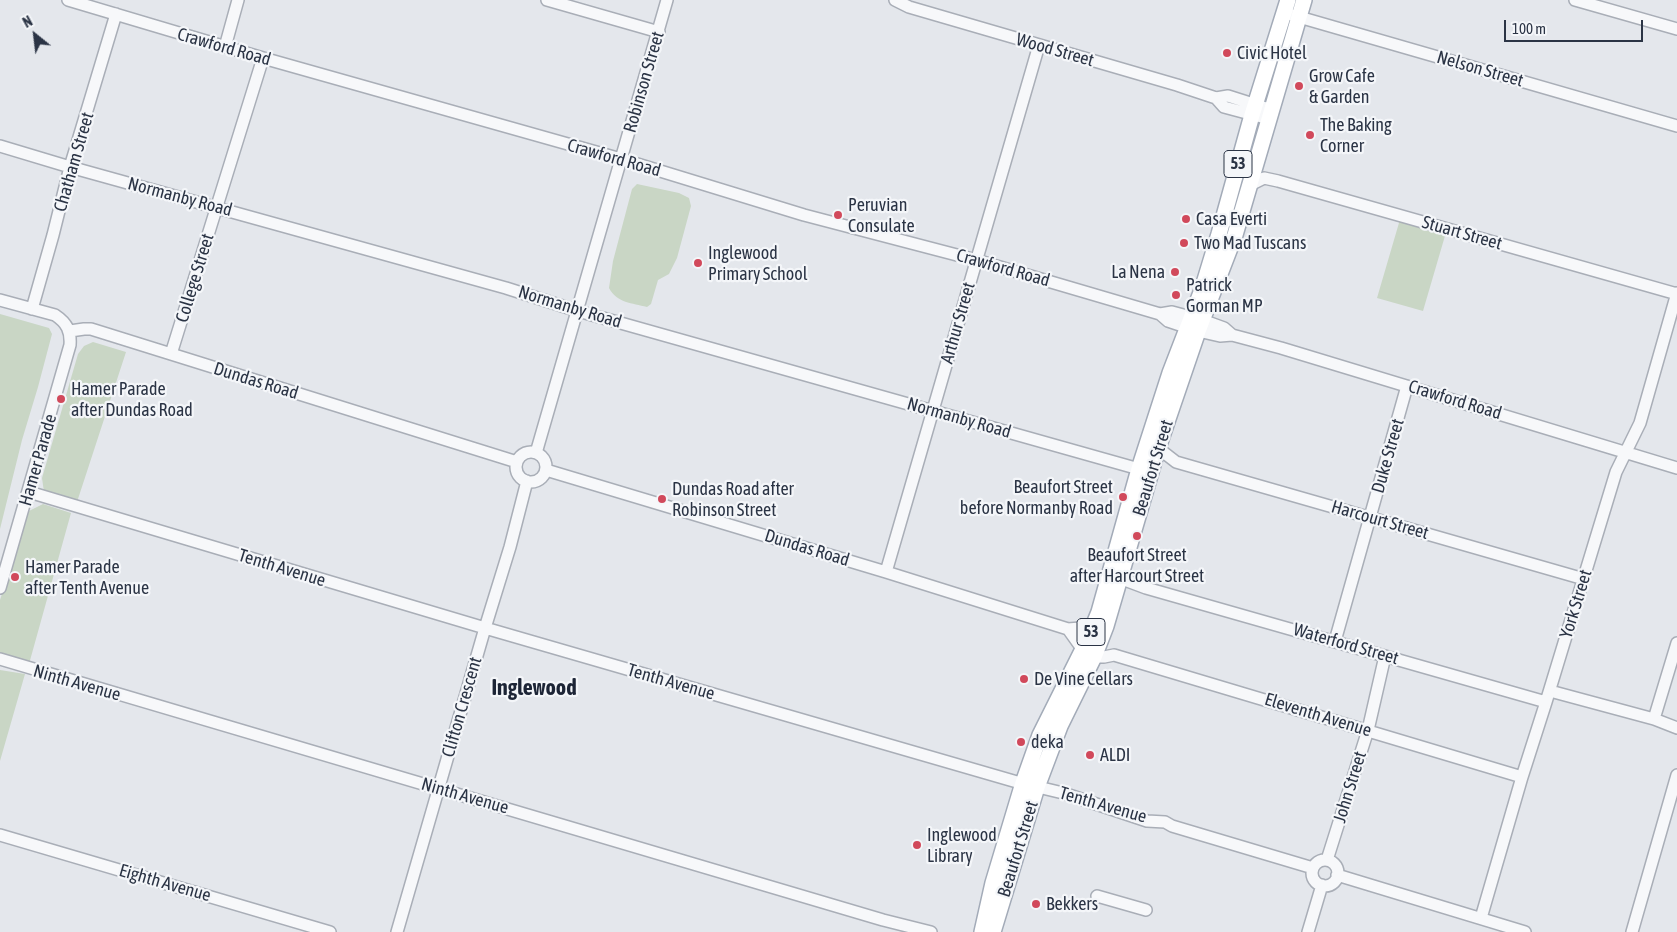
<!DOCTYPE html>
<style>
body{margin:0}
#map{position:relative;width:1677px;height:932px;overflow:hidden;background:#e4e7ec;font-family:"Asap Condensed",sans-serif}
canvas{display:block}
.north{position:absolute;left:10px;top:10px;width:50px;height:50px;-webkit-text-stroke:4px #f4f6f9;paint-order:stroke;rotate:331deg;font-size:14px;font-weight:700;line-height:20px;text-align:center;color:#2b3445}
.north::after{content:'';display:block;margin:auto;width:18px;height:22px;background:#2b3445;clip-path:polygon(50% 0,100% 100%,50% 72%,0 100%)}
.scale{position:absolute;left:1504px;top:20px;width:139px;height:22px;box-sizing:border-box;border:2px solid #2b3445;border-top:0;padding-left:6px;font-size:15px;line-height:18px;white-space:nowrap;color:#2b3445;-webkit-text-stroke:4px #f4f6f9;paint-order:stroke}
</style>
<div id="map">
<canvas width="1677" height="932"></canvas>
<div class="north">N</div>
<div class="scale">100 m</div>
</div>
<script>
const ctx = document.querySelector('canvas').getContext('2d');
ctx.lineJoin = 'round';
function fill(path, color) {
  ctx.fillStyle = color;
  ctx.fill(path, 'evenodd');
}
function strokePath(path, color, width, dash) {
  ctx.strokeStyle = color;
  ctx.lineWidth = width;
  ctx.lineCap = dash ? 'butt' : 'round';
  ctx.setLineDash(dash || []);
  ctx.stroke(path);
}
function write(font, color, halo, rows, align = 'center') {
  ctx.font = font + ' "Asap Condensed",sans-serif';
  ctx.lineWidth = 4.5;
  ctx.setLineDash([]);
  ctx.textBaseline = 'middle';
  ctx.strokeStyle = halo;
  ctx.fillStyle = color;
  for (const [text, x, y, turn = 0] of rows) {
    ctx.save();
    ctx.translate(x, y);
    ctx.rotate((+turn || 0) * Math.PI / 180);
    ctx.textAlign = isNaN(turn) ? turn : align;
    if (halo) ctx.strokeText(text, 0, 0);
    ctx.fillText(text, 0, 0);
    ctx.restore();
  }
}
const green = new Path2D(`
 M 637,184 L 679,193 L 689,198 L 691,206 L 677,258 L 669,274 L 658,280 L 651,304 L 647,307 C 632,303 617,303 609,288 L 613,261 L 632,189 Z
 M 1401,216 L 1447,229 L 1423,311 L 1377,298 Z
 M 0,314 L 49,328 L 52,334 L 38,387 L 22,440 L 0,529 Z
 M 93,342 L 126,352 L 77,502 L 44,492 L 42,478 L 78,354 L 84,346 Z
 M 43,504 L 71,513 L 29,664 L 0,655 L 0,600 L 29,511 Z
 M 0,670 L 25,674 L 0,761 Z`);
const minor = new Path2D(`
 M 68,0 L 263,58 L 621,159 L 804,215 L 976,260 L 1160,314 L 1168,321 L 1198,331 L 1220,336 L 1232,335 L 1281,348 L 1677,468
 M 547,0 L 659,32
 M 895,0 L 909,7 L 1177,85 L 1216,98 L 1228,96 L 1272,110
 M 1575,0 L 1677,29
 M 1292,15 L 1677,126
 M 225,47 L 238,0
 M 1216,98 L 1224,107 L 1269,119
 M 0,146 L 70,167 L 506,288 L 578,311 L 1139,469
 M 1248,186 L 1264,178 L 1278,181 L 1677,294
 M 0,300 L 55,315 C 67,323 71,331 70,345 L 0,588
 M 32,309 L 53,235 L 70,167 L 116,14
 M 1160,314 L 1172,312 L 1202,320 L 1224,328 L 1232,335
 M 70,331 L 84,329 L 91,329 L 517,462
 M 171,354 L 263,58
 M 1158,448 L 1176,462 L 1584,579
 M516 467a15 15 0 1 1 30 0a15 15 0 1 1-30 0Z
 M 536,453 L 667,0
 M 546,470 L 886,572 L 1068,629 L 1093,627
 M 29,492 L 485,628 L 1017,782 L 1063,793 L 1147,821 L 1165,822 L 1172,826 L 1313,868
 M 886,572 L 1039,45
 M 1114,576 L 1146,588 L 1546,702
 M 1068,629 L 1083,650
 M 1335,641 L 1407,386
 M 1094,657 L 1104,657 L 1114,655 L 1522,777
 M 0,659 L 883,920 L 931,932
 M 1550,691 L 1654,719 L 1677,728
 M 1654,719 L 1677,643
 M 0,835 L 330,932
 M 1327,860 L 1368,730 L 1385,656
 M1312 873a13 13 0 1 1 26 0a13 13 0 1 1-26 0Z
 M 1337,875 L 1525,932
 M 1097,896 L 1146,910
 M 1481,918 L 1522,777 L 1546,702 L 1616,472 L 1640,423 L 1677,293
 M 397,932 L 485,628 L 510,547 L 527,481
 M 1308,932 L 1322,885
 M 1632,932 L 1677,775`);
const major = new Path2D(`
 M 982,932 L 993,883 L 1023,783 L 1040,735 L 1088,639 L 1099,612 L 1139,469 L 1170,373 L 1202,290 L 1219,234 L 1252,115 L 1288,0
 M 993,932 L 1037,787 L 1060,726 L 1094,657 L 1106,626 L 1158,448 L 1198,331 L 1235,235 L 1304,0`);
const markers = [
 [1227,53,5,"#d1495b"],
 [1299,86,5,"#d1495b"],
 [1310,135,5,"#d1495b"],
 [838,215,5,"#d1495b"],
 [1186,219,5,"#d1495b"],
 [1184,243,5,"#d1495b"],
 [698,263,5,"#d1495b"],
 [1175,272,5,"#d1495b"],
 [1176,295,5,"#d1495b"],
 [61,399,5,"#d1495b"],
 [1123,497,5,"#d1495b"],
 [662,499,5,"#d1495b"],
 [1137,536,5,"#d1495b"],
 [15,577,5,"#d1495b"],
 [1024,679,5,"#d1495b"],
 [1021,742,5,"#d1495b"],
 [1090,755,5,"#d1495b"],
 [917,845,5,"#d1495b"],
 [1036,904,5,"#d1495b"]
];
const shields = [
 [1238,164,28],
 [1091,632,28]
];
const shieldNames = [
 ["53",1238,164],
 ["53",1091,632]
];
const streetNames = [
 ["Crawford Road",224,47,16],
 ["Wood Street",1055,50,16],
 ["Nelson Street",1480,69,16],
 ["Robinson Street",644,82,-74],
 ["Crawford Road",614,158,16],
 ["Chatham Street",74,162,-74],
 ["Normanby Road",180,197,15],
 ["Stuart Street",1462,233,16],
 ["Crawford Road",1003,268,16],
 ["College Street",195,278,-73],
 ["Normanby Road",570,307,17],
 ["Arthur Street",958,323,-74],
 ["Dundas Road",256,381,17],
 ["Crawford Road",1455,400,17],
 ["Normanby Road",959,418,16],
 ["Duke Street",1388,456,-74],
 ["Hamer Parade",38,460,-74],
 ["Beaufort Street",1153,468,-73],
 ["Harcourt Street",1380,520,16],
 ["Dundas Road",807,548,17],
 ["Tenth Avenue",282,568,17],
 ["York Street",1576,604,-73],
 ["Waterford Street",1346,644,16],
 ["Tenth Avenue",671,682,16],
 ["Ninth Avenue",77,683,16],
 ["Clifton Crescent",462,707,-74],
 ["Eleventh Avenue",1318,715,17],
 ["John Street",1350,787,-73],
 ["Ninth Avenue",465,796,16],
 ["Tenth Avenue",1103,805,16],
 ["Beaufort Street",1018,849,-73],
 ["Eighth Avenue",165,883,16]
];
const poiNames = [
 ["Civic Hotel",1237,53],
 ["Grow Cafe",1309,76],
 ["& Garden",1309,97],
 ["The Baking",1320,125],
 ["Corner",1320,146],
 ["Peruvian",848,205],
 ["Consulate",848,226],
 ["Casa Everti",1196,219],
 ["Two Mad Tuscans",1194,243],
 ["Inglewood",708,253],
 ["Primary School",708,274],
 ["La Nena",1165,272,"right"],
 ["Patrick",1186,285],
 ["Gorman MP",1186,306],
 ["Hamer Parade",71,389],
 ["after Dundas Road",71,410],
 ["Beaufort Street",1113,487,"right"],
 ["before Normanby Road",1113,508,"right"],
 ["Dundas Road after",672,489],
 ["Robinson Street",672,510],
 ["Beaufort Street",1137,555,"center"],
 ["after Harcourt Street",1137,576,"center"],
 ["Hamer Parade",25,567],
 ["after Tenth Avenue",25,588],
 ["De Vine Cellars",1034,679],
 ["deka",1031,742],
 ["ALDI",1100,755],
 ["Inglewood",927,835],
 ["Library",927,856],
 ["Bekkers",1046,904]
];
const districtNames = [
 ["Inglewood",534,688]
];
fill(green, '#c9d6c5');
strokePath(minor, '#a9aeb7', 14);
strokePath(major, '#a3abb8', 18);
strokePath(minor, '#f7f8fa', 11);
strokePath(major, '#fff', 15);
for (const [x, y, r, color] of markers) {
  const dot = new Path2D();
  dot.arc(x, y, r, 0, 2 * Math.PI);
  ctx.fillStyle = color;
  ctx.fill(dot);
  strokePath(dot, '#f4f6f9', 2);
}
for (const [x, y, w] of shields) {
  const box = new Path2D();
  box.roundRect(x - w / 2, y - 13.5, w, 27, 4);
  ctx.fillStyle = '#f4f6f9';
  ctx.fill(box);
  strokePath(box, '#2b3445', 1);
}
write('bold 16px', '#2b3445', null, shieldNames);
write('18px', '#2b3445', '#f4f6f9', streetNames);
write('18px', '#2b3445', '#f4f6f9', poiNames, 'left');
write('bold 22px', '#1d2536', '#f4f6f9', districtNames);
</script>
